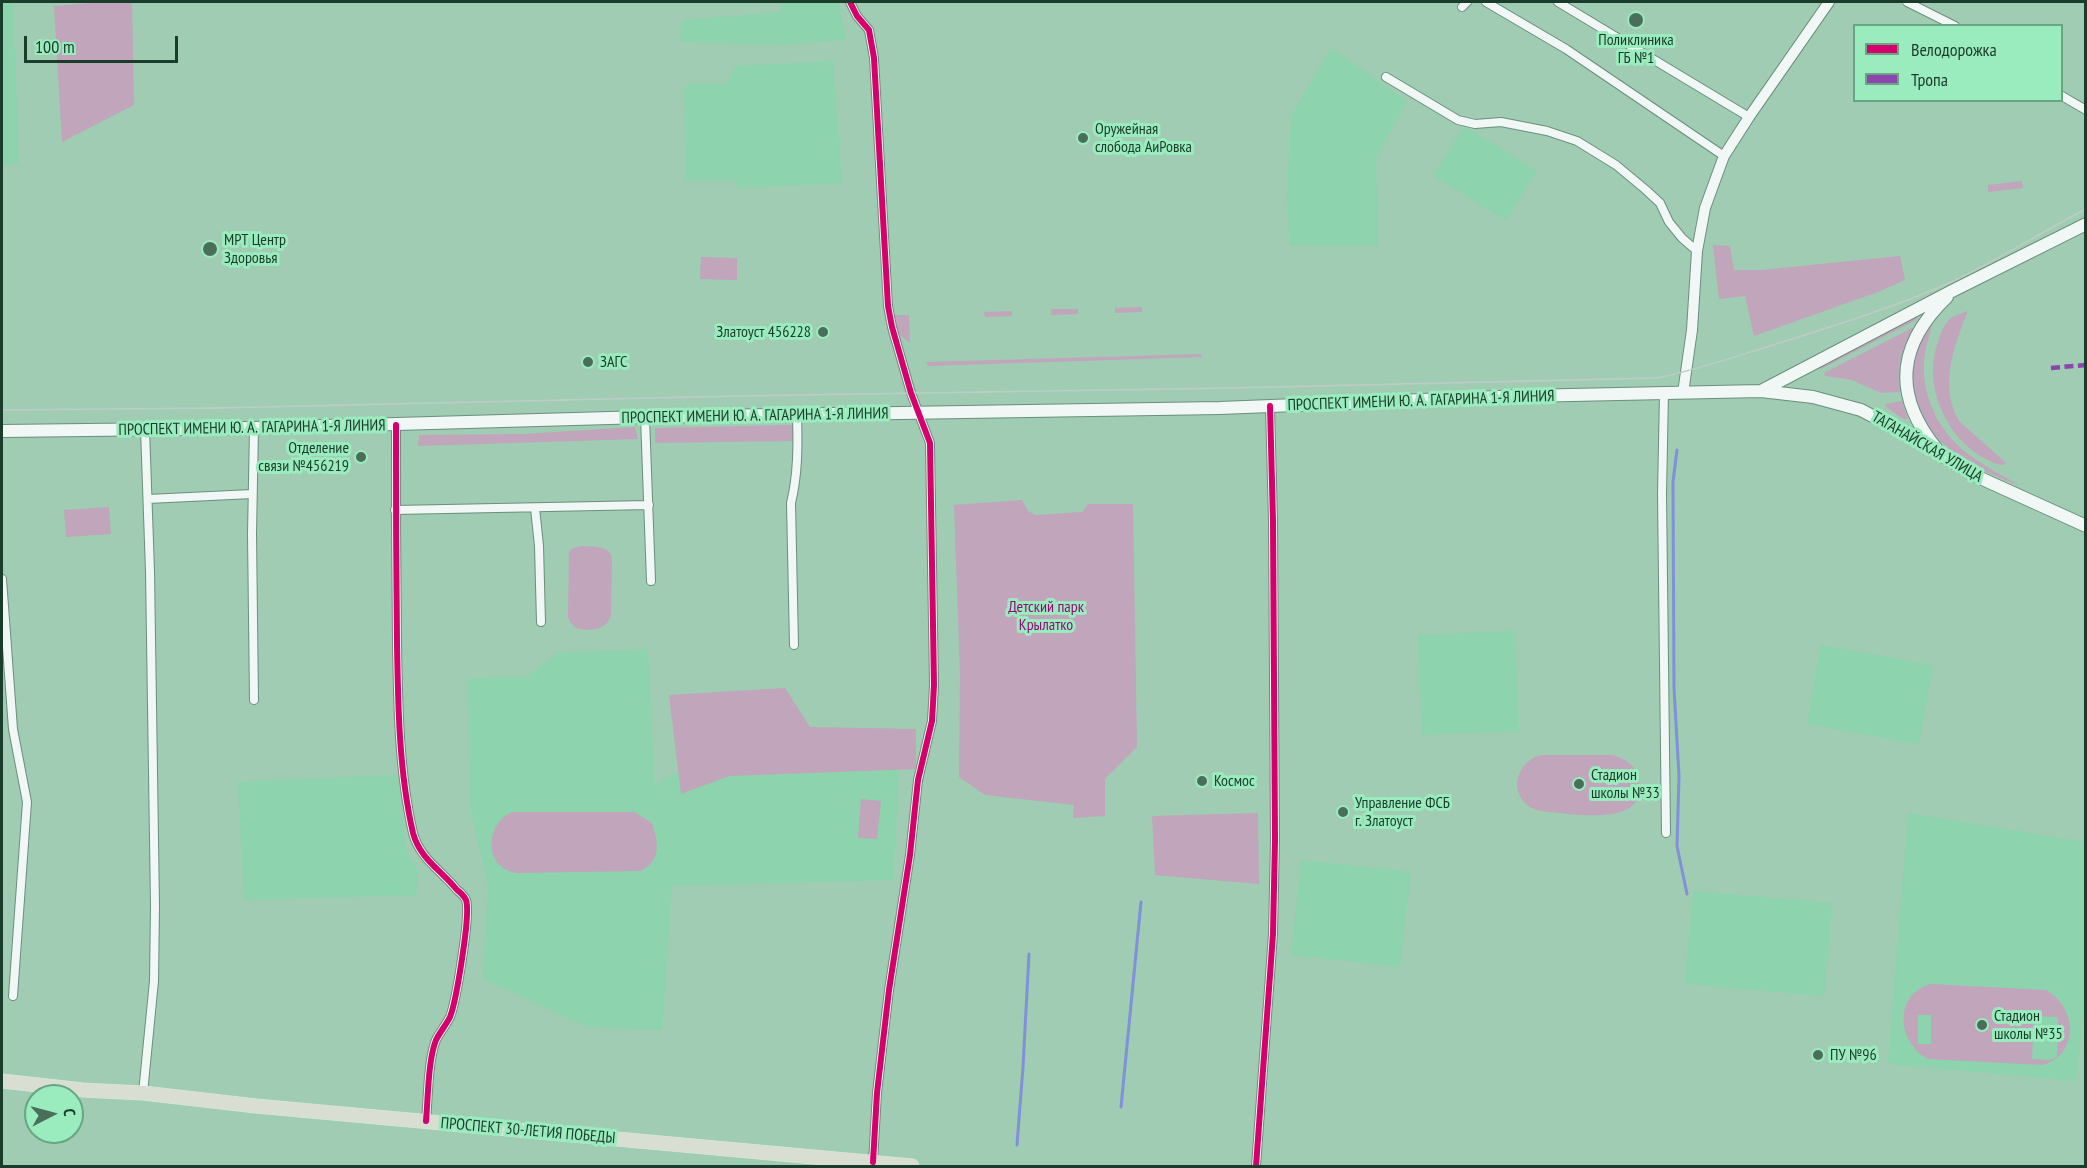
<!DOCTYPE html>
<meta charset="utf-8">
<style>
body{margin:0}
#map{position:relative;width:2087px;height:1168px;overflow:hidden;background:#9fccb3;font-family:"PT Sans Narrow",sans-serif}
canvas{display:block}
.frame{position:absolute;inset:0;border:3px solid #1a3c2a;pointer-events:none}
.legend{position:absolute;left:1853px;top:24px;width:210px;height:78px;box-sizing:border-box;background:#9aebbe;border:2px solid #67a583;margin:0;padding:8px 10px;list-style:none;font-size:18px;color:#1a3c2a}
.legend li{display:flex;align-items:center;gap:12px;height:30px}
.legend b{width:30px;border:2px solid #67a583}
.north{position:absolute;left:24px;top:1084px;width:60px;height:60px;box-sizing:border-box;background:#9aebbe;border:2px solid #67a583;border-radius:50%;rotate:84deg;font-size:16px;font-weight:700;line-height:24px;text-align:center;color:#1a3c2a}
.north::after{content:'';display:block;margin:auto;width:21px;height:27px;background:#496e5a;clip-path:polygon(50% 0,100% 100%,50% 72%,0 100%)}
.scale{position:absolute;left:24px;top:36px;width:154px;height:27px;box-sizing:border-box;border:3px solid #1a3c2a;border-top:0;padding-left:8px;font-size:18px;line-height:21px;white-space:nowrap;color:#1a3c2a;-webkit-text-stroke:4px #9aebbe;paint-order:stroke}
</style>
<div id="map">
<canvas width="2087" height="1168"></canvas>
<div class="frame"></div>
<ul class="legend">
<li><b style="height:8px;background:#d6006c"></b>Велодорожка</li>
<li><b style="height:8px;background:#8e44ad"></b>Тропа</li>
</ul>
<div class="north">С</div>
<div class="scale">100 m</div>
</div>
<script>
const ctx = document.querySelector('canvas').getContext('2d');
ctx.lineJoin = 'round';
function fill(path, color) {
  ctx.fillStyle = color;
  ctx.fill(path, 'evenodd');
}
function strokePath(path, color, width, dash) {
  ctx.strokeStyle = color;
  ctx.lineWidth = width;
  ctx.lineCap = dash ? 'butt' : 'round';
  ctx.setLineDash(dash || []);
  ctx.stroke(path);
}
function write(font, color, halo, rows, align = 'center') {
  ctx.font = font + ' "PT Sans Narrow",sans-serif';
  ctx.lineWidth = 6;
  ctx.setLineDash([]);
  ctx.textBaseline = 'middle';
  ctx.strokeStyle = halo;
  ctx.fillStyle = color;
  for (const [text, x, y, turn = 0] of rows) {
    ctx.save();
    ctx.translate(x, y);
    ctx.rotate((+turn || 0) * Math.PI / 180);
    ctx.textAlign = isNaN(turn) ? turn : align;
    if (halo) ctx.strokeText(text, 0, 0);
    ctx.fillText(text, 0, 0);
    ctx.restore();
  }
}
const built = new Path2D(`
 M 2,2 L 13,2 L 19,164 L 2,164 Z
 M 781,2 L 839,2 L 846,40 L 780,45 L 680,42 L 682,20 L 781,12 Z
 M 1331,48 L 1407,101 L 1376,158 L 1378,246 L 1290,246 L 1287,198 L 1291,116 Z
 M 833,61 L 842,183 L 738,188 L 734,180 L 686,180 L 684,88 L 689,84 L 727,84 L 735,66 Z
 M 1464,126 L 1537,171 L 1506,220 L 1433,176 Z
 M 1515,631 L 1519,731 L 1422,735 L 1418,635 Z
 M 1821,645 L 1933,665 L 1919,744 L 1807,724 Z
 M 648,649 L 655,785 L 713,752 L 900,753 L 893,880 L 672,886 L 662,1030 L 586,1027 L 483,978 L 488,887 L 470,805 L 468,678 L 527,677 L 557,653 Z
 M 397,775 L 407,854 L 418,871 L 416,895 L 244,900 L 238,782 Z
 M 1908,813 L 2085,842 L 2086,988 L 2076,1081 L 1888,1064 Z
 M 1301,860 L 1411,872 L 1400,967 L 1291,955 Z
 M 1693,891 L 1832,903 L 1824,996 L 1685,984 Z`);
const green = new Path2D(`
 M 105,2 L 132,2 L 134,105 L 62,142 L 54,6 Z
 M 2022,181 L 2023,188 L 1988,192 L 1988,185 Z
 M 1713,245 L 1730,246 L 1734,270 L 1762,270 L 1900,256 L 1905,280 L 1878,292 L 1754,336 L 1745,296 L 1719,299 Z
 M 701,257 L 737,258 L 737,280 L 700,279 Z
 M 1142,307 L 1142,312 L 1115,313 L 1115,308 Z
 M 1051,309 L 1078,309 L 1078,314 L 1051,315 Z
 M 1012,311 L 1012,316 L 985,317 L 984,312 Z
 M 1968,311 C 1954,344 1938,389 1960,422 L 2006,463 L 2002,465 C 1953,453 1920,390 1938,342 C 1940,335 1944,323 1951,318 C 1955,315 1963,313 1968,311 Z
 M 892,315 L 909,315 L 910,343 L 900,335 Z
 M 1920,318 L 1821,369 L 1819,368 L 1819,366 L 1910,319 Z
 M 1932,323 C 1930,337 1924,349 1924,364 C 1923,378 1926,392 1931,405 C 1948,449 1981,463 2019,485 C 1973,469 1923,443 1914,391 C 1912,380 1911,366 1916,355 C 1920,344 1923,329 1932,323 Z
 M 1914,327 C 1901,350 1896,366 1900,392 L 1881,393 L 1852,380 L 1825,376 L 1824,373 Z
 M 1201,354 L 1202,357 L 928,366 L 926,362 Z
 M 1902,401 L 1908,419 L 1903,419 L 1885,406 L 1886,404 Z
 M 794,425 L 794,441 L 655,443 L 655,428 Z
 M 635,427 L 638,439 L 418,446 L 419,435 L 524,434 Z
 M 1022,500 L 1028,511 L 1035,515 L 1082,512 L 1088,504 L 1133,504 L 1137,747 L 1105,779 L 1105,816 L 1073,818 L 1074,805 L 985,795 L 959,777 L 960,674 L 954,505 Z
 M 109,507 L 111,534 L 66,537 L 64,510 Z
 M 581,546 C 593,547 607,545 612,557 L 611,616 C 606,630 589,632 576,628 L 570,622 L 568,617 L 569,553 L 571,549 Z
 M 785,688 L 810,727 L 916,729 L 916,769 L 729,776 L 681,794 L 669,695 Z
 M 1541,755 L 1613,755 C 1626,759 1637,766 1639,780 C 1649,830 1568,813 1540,811 C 1508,803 1511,763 1541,755 Z
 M 861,799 L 881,801 L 877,839 L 858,838 Z
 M 513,812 L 634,812 L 652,823 C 658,842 662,860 641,871 L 515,873 C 511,871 505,870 502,867 C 483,852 492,818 513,812 Z
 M 1258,813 L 1259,884 L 1155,875 L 1152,816 Z
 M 1931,984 L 2046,990 C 2077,1007 2080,1054 2043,1065 L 1928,1059 C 1897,1042 1893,994 1931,984 ZM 1918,1015 L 1931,1015 L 1931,1044 L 1918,1044 ZM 2034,1016 L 2058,1017 L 2057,1056 L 2051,1060 L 2032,1059 Z`);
const stream = new Path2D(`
 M 1677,450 L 1673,482 L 1674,688 L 1679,776 L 1677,846 L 1687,894
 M 1121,1107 L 1141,902
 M 1017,1145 L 1023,1067 L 1029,954`);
const minor = new Path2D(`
 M 850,2 L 857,16 L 869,30 L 874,58 L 888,306 L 892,327 L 911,393 L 930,443 L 934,685 L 932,721 L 918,780 L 910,855 L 889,990 L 877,1093 L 873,1162
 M 1486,2 L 1566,49 L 1724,156
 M 1558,2 L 1749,117
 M 1907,2 L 1955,26
 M 1462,7 L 1467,2
 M 1386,77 L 1458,120 L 1475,124 L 1501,122 L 1547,131 L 1577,141 L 1616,165 L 1646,190 L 1660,203 L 1669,222 L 1682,238 L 1697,251
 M 2062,96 L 2086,110
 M 1664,393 L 1662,494 L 1666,833
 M 645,417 L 651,581
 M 396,425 C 396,498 396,570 397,643 C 398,706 399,772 413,833 C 420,859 441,870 457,890 C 460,892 465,897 466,900 C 471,914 456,1002 450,1017 C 446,1025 440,1032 436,1040 C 428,1060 428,1099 426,1121
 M 254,428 L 252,534 L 254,700
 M 148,499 L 252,494
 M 535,508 L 539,546 L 541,622
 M 395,510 L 649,505
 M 2,579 L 13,729 L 27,802 L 13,996
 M 794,645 L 791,503 C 798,474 798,445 797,416
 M 143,1093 L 154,981 L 155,906 L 150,571 L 145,429
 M 1256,1166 L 1273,934 L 1275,840 L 1273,521 L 1270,406`);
const tertiary = new Path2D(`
 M 1683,393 L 1692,330 L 1697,251 L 1705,208 L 1717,175 L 1724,156 L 1749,117 L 1829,2`);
const secondary = new Path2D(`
 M 1761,391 L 1954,290 L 2086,224
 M 2,431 L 254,428 L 645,417 L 1220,408 L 1524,396 L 1761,391 L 1813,397 L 1861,410 L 1895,428 L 1978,477 L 2086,526
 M 1936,448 C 1893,395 1897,345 1947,297`);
const primary = new Path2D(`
 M 2,1081 L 83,1090 L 143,1093 L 256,1106 L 912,1166`);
const tram = new Path2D(`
 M 2,410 L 218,408 L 737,396 L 1232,388 L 1657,378 C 1702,369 1746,353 1789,340 C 1843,323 1897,306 1949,283 C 1996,261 2040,233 2086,209`);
const quiet = new Path2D(`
 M 2051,368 L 2086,365`);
const cycleway = new Path2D(`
 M 850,2 L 857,16 L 869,30 L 874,58 L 888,306 L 892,327 L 911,393 L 930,443 L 934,685 L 932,721 L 918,780 L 910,855 L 889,990 L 877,1093 L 873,1162
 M 396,425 C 396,498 396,570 397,643 C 398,706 399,772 413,833 C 420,859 441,870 457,890 C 460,892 465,897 466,900 C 471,914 456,1002 450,1017 C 446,1025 440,1032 436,1040 C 428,1060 428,1099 426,1121
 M 1256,1166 L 1273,934 L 1275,840 L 1273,521 L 1270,406`);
const markers = [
 [1636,20,8,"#496e5a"],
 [1083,138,6,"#496e5a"],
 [210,249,8,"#496e5a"],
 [823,332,6,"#496e5a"],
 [588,362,6,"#496e5a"],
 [361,457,6,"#496e5a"],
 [1202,781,6,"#496e5a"],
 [1579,784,6,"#496e5a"],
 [1343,812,6,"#496e5a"],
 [1982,1025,6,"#496e5a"],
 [1818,1055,6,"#496e5a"]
];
const poiNames = [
 ["Поликлиника",1636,40,"center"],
 ["ГБ №1",1636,58,"center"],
 ["Оружейная",1095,129],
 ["слобода АиРовка",1095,147],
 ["МРТ Центр",224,240],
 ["Здоровья",224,258],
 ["Златоуст 456228",811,332,"right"],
 ["ЗАГС",600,362],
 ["Отделение",349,448,"right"],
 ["связи №456219",349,466,"right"],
 ["Стадион",1591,775],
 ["школы №33",1591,793],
 ["Космос",1214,781],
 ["Управление ФСБ",1355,803],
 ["г. Златоуст",1355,821],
 ["Стадион",1994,1016],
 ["школы №35",1994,1034],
 ["ПУ №96",1830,1055]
];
const streetNames = [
 ["ПРОСПЕКТ ИМЕНИ Ю. А. ГАГАРИНА 1-Я ЛИНИЯ",1421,401,-2],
 ["ПРОСПЕКТ ИМЕНИ Ю. А. ГАГАРИНА 1-Я ЛИНИЯ",755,416,-1],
 ["ПРОСПЕКТ ИМЕНИ Ю. А. ГАГАРИНА 1-Я ЛИНИЯ",252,428,-1],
 ["ТАГАНАЙСКАЯ УЛИЦА",1927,447,30],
 ["ПРОСПЕКТ 30-ЛЕТИЯ ПОБЕДЫ",528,1131,5]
];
const parkNames = [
 ["Детский парк",1046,607],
 ["Крылатко",1046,625]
];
fill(built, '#8dd3ad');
fill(green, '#c0a5bb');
strokePath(stream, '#8191d7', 3);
strokePath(minor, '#6b8f7d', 10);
strokePath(tertiary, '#6b8f7d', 12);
strokePath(secondary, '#6b8f7d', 14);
strokePath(primary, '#d4e8dd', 15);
strokePath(minor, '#f1f7f4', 8);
strokePath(tertiary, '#f1f7f4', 10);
strokePath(secondary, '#f1f7f4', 12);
strokePath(primary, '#d8ded2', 14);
strokePath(tram, '#beccc5', 1.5);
strokePath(quiet, '#8e44ad', 4.5, [9, 4.5]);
strokePath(cycleway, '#d6006c', 6);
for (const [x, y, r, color] of markers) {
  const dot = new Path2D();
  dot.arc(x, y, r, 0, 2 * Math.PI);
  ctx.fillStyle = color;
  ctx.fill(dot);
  strokePath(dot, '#9aebbe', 2);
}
write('16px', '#1a3c2a', '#9aebbe', poiNames, 'left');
write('16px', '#1a3c2a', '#9aebbe', streetNames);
write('16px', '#940979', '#9aebbe', parkNames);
</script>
